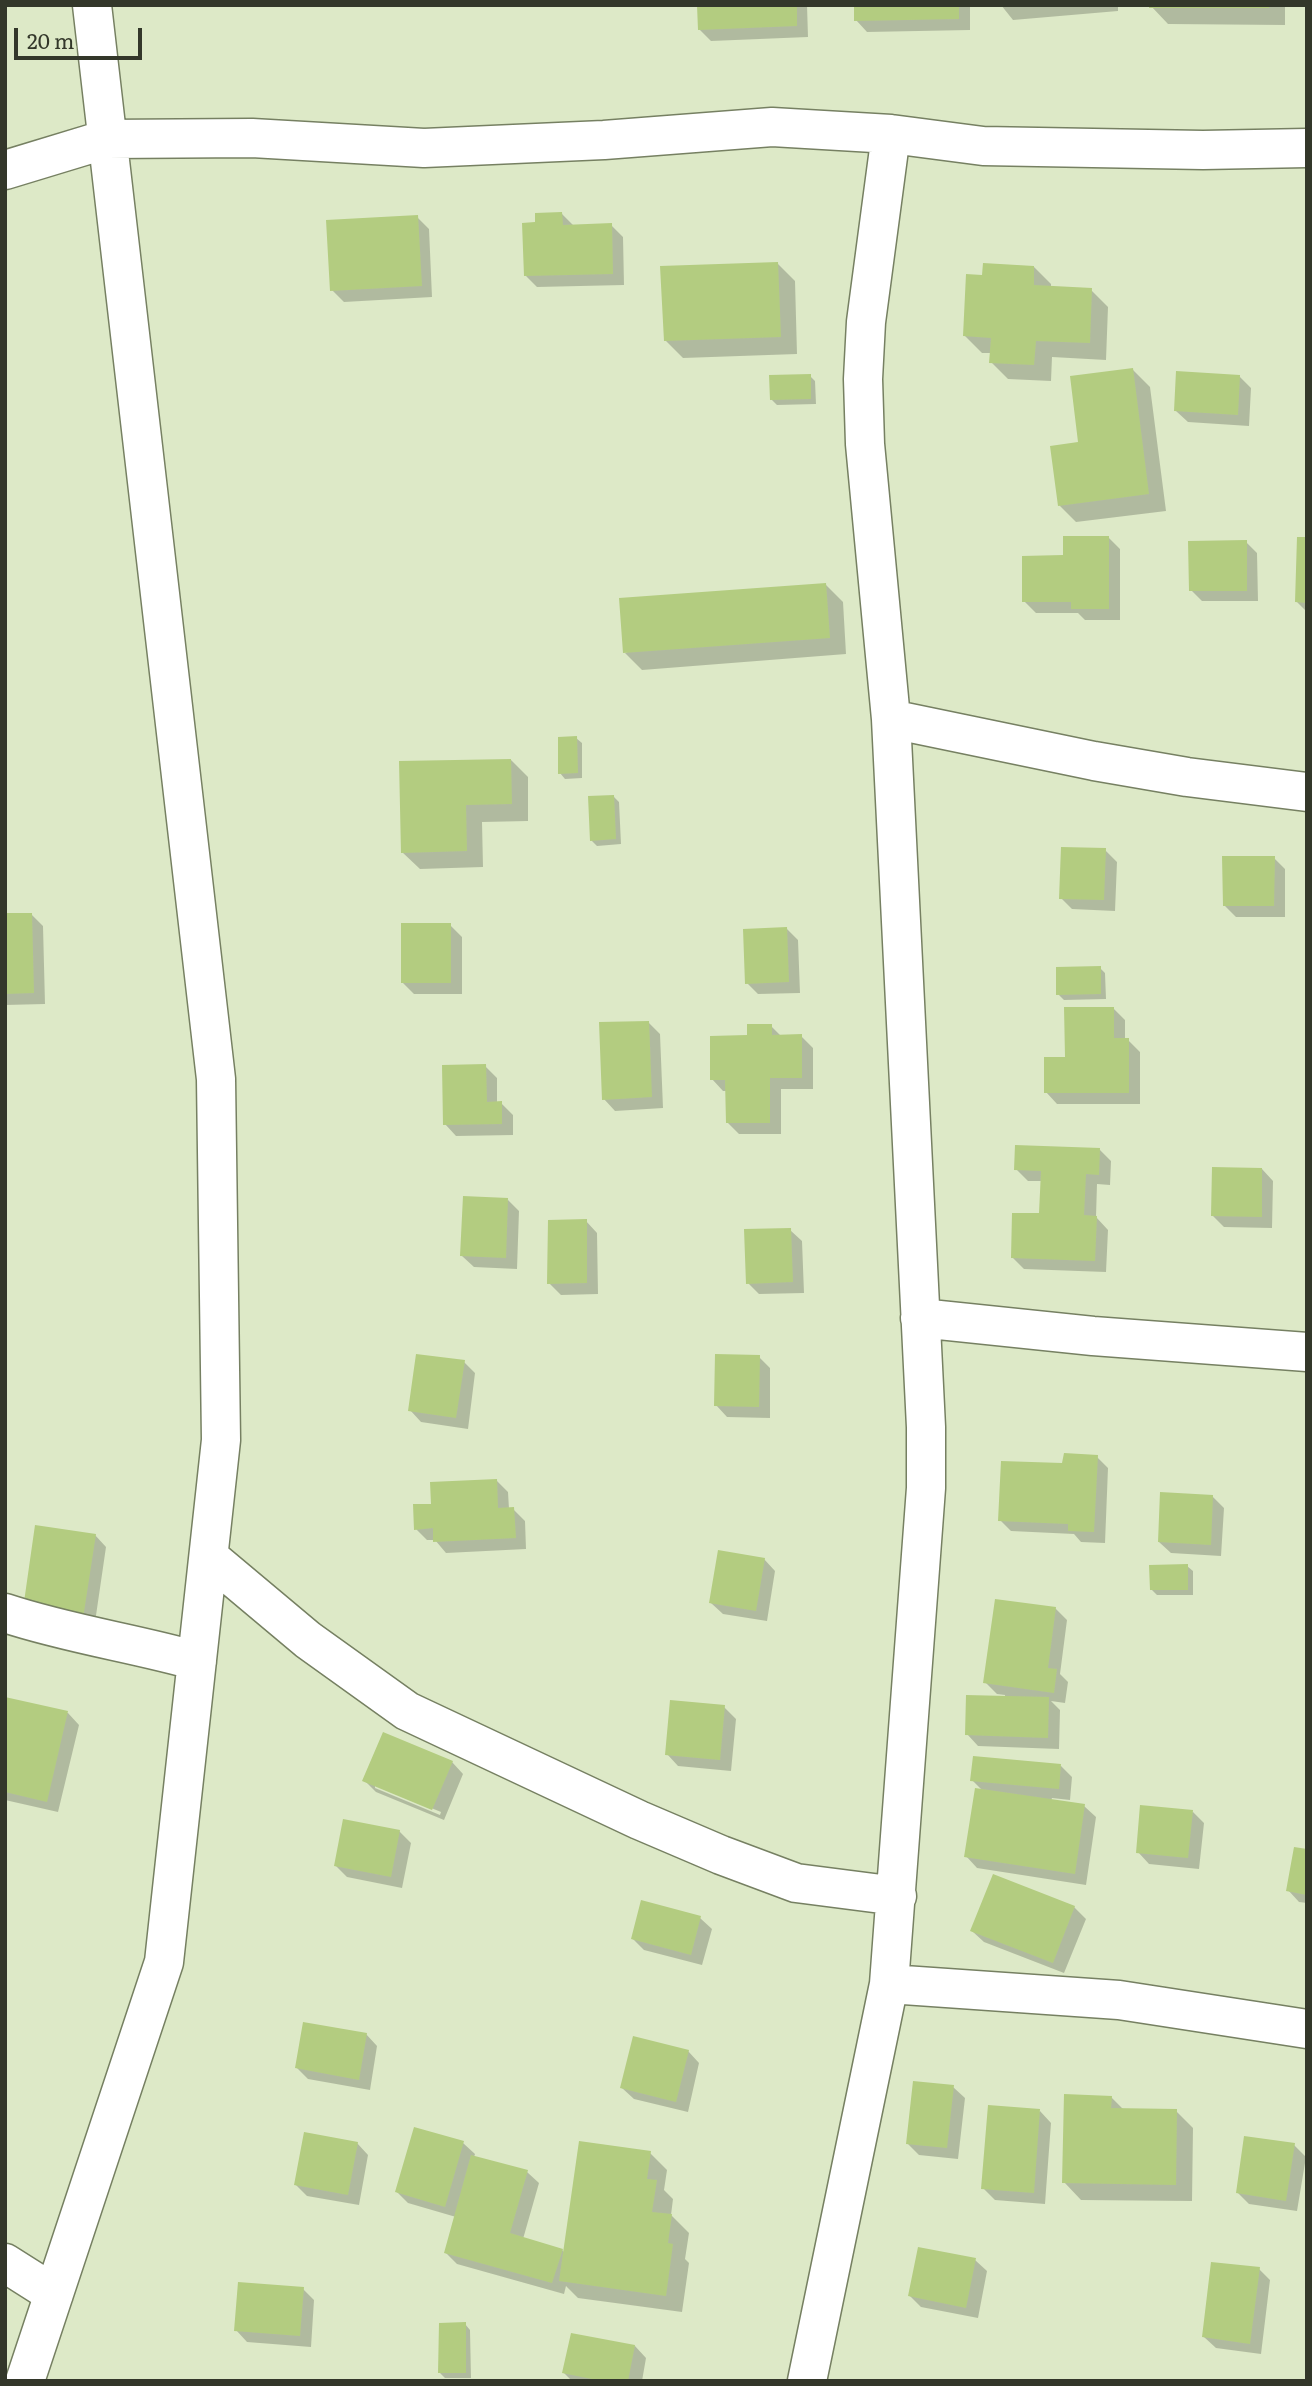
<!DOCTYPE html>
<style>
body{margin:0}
#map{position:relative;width:1312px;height:2386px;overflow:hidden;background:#dde9c7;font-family:Literata,serif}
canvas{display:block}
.frame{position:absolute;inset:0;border:7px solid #33372a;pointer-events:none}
.scale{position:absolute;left:14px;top:28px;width:128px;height:32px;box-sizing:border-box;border:4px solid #33372a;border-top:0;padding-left:9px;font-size:21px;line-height:24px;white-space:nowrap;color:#33372a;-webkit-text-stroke:5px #dde9c7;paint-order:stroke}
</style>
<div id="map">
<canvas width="1312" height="2386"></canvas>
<div class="frame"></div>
<div class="scale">20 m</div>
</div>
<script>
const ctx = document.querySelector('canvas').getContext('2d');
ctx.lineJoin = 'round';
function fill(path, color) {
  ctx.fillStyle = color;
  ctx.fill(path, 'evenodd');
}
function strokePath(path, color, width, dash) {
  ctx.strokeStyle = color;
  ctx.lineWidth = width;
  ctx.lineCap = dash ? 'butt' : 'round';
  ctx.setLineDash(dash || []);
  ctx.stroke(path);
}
const shadow = new Path2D(`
 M 699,5 L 807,5 L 808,37 L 711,41 L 699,29 Z
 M 856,5 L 970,5 L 970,30 L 867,32 L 856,20 Z
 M 1001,5 L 1118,5 L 1118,11 L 1013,20 Z
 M 1150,5 L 1285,5 L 1285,25 L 1168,24 Z
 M 562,214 L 574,226 L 611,225 L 623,237 L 624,285 L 537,287 L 526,276 L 537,224 Z
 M 417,217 L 429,229 L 432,297 L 344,302 L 332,290 Z
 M 778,264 L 795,281 L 797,354 L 683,358 L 665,340 Z
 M 1034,267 L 1051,284 L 1051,288 L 1091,290 L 1108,307 L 1106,360 L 1052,357 L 1051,381 L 1008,379 L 991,362 L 992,353 L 982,353 L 965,336 L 984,277 Z
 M 1133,370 L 1150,387 L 1166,511 L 1076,522 L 1059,505 L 1080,444 Z
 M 810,376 L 815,381 L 816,404 L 777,405 L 771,399 Z
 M 1239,376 L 1251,388 L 1249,426 L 1188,422 L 1176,411 Z
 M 1108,537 L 1120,549 L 1120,620 L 1085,620 L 1078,613 L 1036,613 L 1024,601 Z
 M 1307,539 L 1307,612 L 1297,602 Z
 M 1246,542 L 1257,553 L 1258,601 L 1202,601 L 1191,590 Z
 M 826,585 L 843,602 L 846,654 L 642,670 L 625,653 Z
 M 576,738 L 582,743 L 582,778 L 565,779 L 560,773 Z
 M 511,760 L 528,777 L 528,821 L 482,822 L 483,867 L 420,869 L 402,852 Z
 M 614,797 L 619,802 L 621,844 L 597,846 L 591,840 Z
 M 1105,850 L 1117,862 L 1115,911 L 1072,909 L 1061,898 Z
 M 1274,858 L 1285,869 L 1285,917 L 1236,917 L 1225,906 Z
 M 31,914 L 43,926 L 45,1004 L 5,1005 L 5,915 Z
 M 450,925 L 462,937 L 462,994 L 414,994 L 402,982 Z
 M 787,929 L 798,940 L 800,993 L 758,994 L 747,983 Z
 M 1100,968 L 1105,973 L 1106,999 L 1064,1000 L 1058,994 Z
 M 1113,1008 L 1125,1020 L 1125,1040 L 1128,1040 L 1140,1052 L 1140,1104 L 1057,1104 L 1046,1092 L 1066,1059 Z
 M 648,1022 L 660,1034 L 663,1108 L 615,1111 L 604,1099 Z
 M 771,1026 L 781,1036 L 801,1036 L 813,1048 L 813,1089 L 781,1089 L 781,1134 L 739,1134 L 727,1122 L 727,1091 L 723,1091 L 712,1079 L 749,1037 Z
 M 485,1066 L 497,1078 L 497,1103 L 501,1103 L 513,1115 L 513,1135 L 456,1136 L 445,1124 Z
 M 1100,1150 L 1111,1161 L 1110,1185 L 1097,1184 L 1096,1217 L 1108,1230 L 1106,1272 L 1024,1269 L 1012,1257 L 1041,1215 L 1042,1181 L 1028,1181 L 1016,1169 Z
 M 1262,1169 L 1273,1181 L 1272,1228 L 1224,1227 L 1212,1215 Z
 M 508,1200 L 519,1211 L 517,1269 L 474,1267 L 462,1256 Z
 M 586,1221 L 597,1233 L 598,1294 L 561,1295 L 549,1283 Z
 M 790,1230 L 802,1241 L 804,1293 L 759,1294 L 748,1283 Z
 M 759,1357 L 770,1368 L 770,1418 L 727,1417 L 716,1405 Z
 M 464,1362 L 475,1373 L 468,1429 L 421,1422 L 410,1410 Z
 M 1097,1457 L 1108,1468 L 1105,1543 L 1081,1542 L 1074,1534 L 1011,1531 L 1000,1520 L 1064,1464 Z
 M 497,1481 L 508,1492 L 509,1509 L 513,1509 L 525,1521 L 526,1549 L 446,1553 L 435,1540 L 427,1540 L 416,1529 L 433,1505 Z
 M 1212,1496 L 1224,1508 L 1221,1556 L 1171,1553 L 1159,1542 Z
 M 36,1527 L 95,1535 L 106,1547 L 93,1636 Z
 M 764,1559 L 775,1571 L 767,1621 L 723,1614 L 711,1603 Z
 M 1187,1566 L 1193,1571 L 1193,1595 L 1157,1595 L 1151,1589 Z
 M 1055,1608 L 1067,1620 L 1060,1674 L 1068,1682 L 1065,1703 L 1051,1701 L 1060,1710 L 1059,1749 L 978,1746 L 967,1734 L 1005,1698 L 1005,1695 L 997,1694 L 985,1682 Z
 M 5,1698 L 68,1713 L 79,1725 L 58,1812 L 5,1800 Z
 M 724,1707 L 736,1719 L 731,1771 L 678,1766 L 667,1754 Z
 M 452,1762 L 463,1774 L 444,1820 L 376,1792 L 364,1780 ZM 375,1785 L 441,1812 L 440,1815 L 375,1788 Z
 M 1061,1766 L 1072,1777 L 1070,1800 L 1052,1798 L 1051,1801 L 1084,1806 L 1096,1817 L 1086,1885 L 977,1868 L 966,1856 L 983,1791 L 972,1780 Z
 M 1193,1812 L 1204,1823 L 1199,1869 L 1149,1864 L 1138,1852 Z
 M 399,1831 L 411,1843 L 402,1888 L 347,1877 L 336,1866 Z
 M 1307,1851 L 1307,1903 L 1299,1902 L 1288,1890 Z
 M 1074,1907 L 1086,1919 L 1064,1973 L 984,1942 L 972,1931 Z
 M 700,1918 L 712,1929 L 702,1965 L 644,1950 L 633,1939 Z
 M 366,2034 L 377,2046 L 370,2090 L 308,2079 L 297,2068 Z
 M 688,2051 L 699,2063 L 688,2112 L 634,2099 L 622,2088 Z
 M 953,2087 L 965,2098 L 958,2159 L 919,2155 L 908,2144 Z
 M 1111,2097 L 1124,2110 L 1176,2111 L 1193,2128 L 1192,2201 L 1081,2200 L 1064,2182 Z
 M 1040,2111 L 1051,2123 L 1045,2204 L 995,2200 L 983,2188 Z
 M 357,2143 L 368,2155 L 359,2205 L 307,2196 L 296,2185 Z
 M 463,2143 L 475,2154 L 474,2157 L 527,2172 L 539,2183 L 523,2239 L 562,2250 L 565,2253 L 650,2153 L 667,2170 L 664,2190 L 673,2199 L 671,2215 L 689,2233 L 685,2259 L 689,2263 L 682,2312 L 578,2298 L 566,2286 L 564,2294 L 457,2264 L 446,2253 L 456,2217 L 408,2203 L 397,2192 Z
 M 1294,2145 L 1306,2157 L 1297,2211 L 1249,2204 L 1238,2193 Z
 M 975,2260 L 987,2271 L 978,2318 L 921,2307 L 910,2296 Z
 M 1259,2269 L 1270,2280 L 1261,2354 L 1216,2348 L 1204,2337 Z
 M 303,2289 L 314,2300 L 311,2347 L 247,2342 L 236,2330 Z
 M 465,2324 L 470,2330 L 471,2378 L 445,2378 L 440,2373 Z
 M 635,2346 L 646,2358 L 642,2381 L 572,2381 L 564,2373 Z`);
const building = new Path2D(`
 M 697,5 L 797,5 L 797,26 L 698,30 Z
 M 854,5 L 959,5 L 959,19 L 854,21 Z
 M 1149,5 L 1269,5 L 1269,8 L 1149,8 Z
 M 562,212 L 563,225 L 612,223 L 613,274 L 524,276 L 522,223 L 535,222 L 535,213 Z
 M 418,215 L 422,286 L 330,291 L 326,220 Z
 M 778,262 L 781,337 L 664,341 L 660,266 Z
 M 983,263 L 1034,266 L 1034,285 L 1092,288 L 1090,343 L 1036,341 L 1034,365 L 989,363 L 991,338 L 963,336 L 966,274 L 982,275 Z
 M 1133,368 L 1149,494 L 1058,506 L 1050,446 L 1078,442 L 1070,376 Z
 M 1176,371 L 1240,375 L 1238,415 L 1174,411 Z
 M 811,374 L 811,399 L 770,400 L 769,375 Z
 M 1063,536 L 1109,536 L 1109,609 L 1071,609 L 1071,602 L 1022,602 L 1022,556 L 1063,555 Z
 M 1297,537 L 1307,537 L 1307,603 L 1295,602 Z
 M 1247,540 L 1247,591 L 1189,591 L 1188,541 Z
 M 826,583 L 830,638 L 623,653 L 619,598 Z
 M 577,736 L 578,773 L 558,774 L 558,737 Z
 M 511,759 L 512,804 L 466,805 L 467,851 L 401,853 L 399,761 Z
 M 614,795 L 616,839 L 590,841 L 588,796 Z
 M 1061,847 L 1106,848 L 1104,900 L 1059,899 Z
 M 1222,856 L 1275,856 L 1274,906 L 1223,906 Z
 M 5,913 L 32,913 L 34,993 L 5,994 Z
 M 401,923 L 451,923 L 451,983 L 401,983 Z
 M 787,927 L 789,982 L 745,984 L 743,929 Z
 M 1101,966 L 1101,994 L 1056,995 L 1056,967 Z
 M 1064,1007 L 1114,1007 L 1114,1038 L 1129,1038 L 1129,1093 L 1044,1093 L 1044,1057 L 1065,1057 Z
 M 649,1021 L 652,1097 L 602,1100 L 599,1022 Z
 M 747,1024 L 772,1024 L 772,1035 L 802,1034 L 802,1078 L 770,1078 L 770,1123 L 726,1123 L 725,1080 L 710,1080 L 710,1036 L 747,1035 Z
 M 486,1064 L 487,1102 L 502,1101 L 502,1124 L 443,1125 L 442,1065 Z
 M 1015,1145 L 1100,1148 L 1099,1175 L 1086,1174 L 1084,1215 L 1097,1216 L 1095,1261 L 1011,1258 L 1012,1213 L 1039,1213 L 1041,1171 L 1014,1170 Z
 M 1212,1167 L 1262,1168 L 1262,1217 L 1211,1216 Z
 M 463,1196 L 508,1198 L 506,1258 L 460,1256 Z
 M 587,1219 L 587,1283 L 547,1284 L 548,1220 Z
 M 791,1228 L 793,1282 L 746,1284 L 744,1229 Z
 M 416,1354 L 465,1360 L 456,1418 L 408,1411 Z
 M 715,1354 L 760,1355 L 759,1407 L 714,1406 Z
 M 1064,1453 L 1098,1455 L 1094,1532 L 1068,1531 L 1068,1524 L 998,1521 L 1001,1461 L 1062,1463 Z
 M 497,1479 L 498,1508 L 514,1507 L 516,1538 L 433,1542 L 433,1528 L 414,1530 L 413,1504 L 431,1504 L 430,1482 Z
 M 1160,1492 L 1213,1495 L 1211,1545 L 1158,1542 Z
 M 35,1525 L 96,1534 L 82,1625 L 22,1616 Z
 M 718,1550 L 765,1558 L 756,1611 L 709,1603 Z
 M 1188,1564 L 1188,1590 L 1150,1590 L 1149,1565 Z
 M 995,1599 L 1056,1607 L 1048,1668 L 1057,1669 L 1054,1693 L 983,1683 Z
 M 966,1695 L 1049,1697 L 1048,1738 L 965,1735 Z
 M 5,1697 L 68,1711 L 47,1802 L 5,1792 Z
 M 670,1700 L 725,1705 L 720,1760 L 665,1755 Z
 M 383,1732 L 453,1761 L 432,1810 L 362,1781 Z
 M 973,1756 L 1061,1764 L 1059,1789 L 970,1781 Z
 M 975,1788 L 1085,1804 L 1075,1874 L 964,1857 Z
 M 1140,1805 L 1193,1810 L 1188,1858 L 1136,1853 Z
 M 343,1819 L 400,1830 L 391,1877 L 334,1866 Z
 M 1294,1847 L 1307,1849 L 1307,1895 L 1286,1891 Z
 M 993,1874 L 1075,1906 L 1053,1963 L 970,1931 Z
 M 641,1900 L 701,1916 L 691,1955 L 631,1939 Z
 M 303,2022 L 367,2033 L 359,2080 L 295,2068 Z
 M 633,2036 L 689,2050 L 676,2102 L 620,2088 Z
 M 913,2081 L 954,2085 L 947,2148 L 906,2144 Z
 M 1064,2094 L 1112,2096 L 1111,2108 L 1177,2109 L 1176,2185 L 1062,2183 Z
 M 988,2105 L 1040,2109 L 1034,2193 L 981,2189 Z
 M 414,2127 L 464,2141 L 445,2207 L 395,2192 Z
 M 304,2132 L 358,2142 L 348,2195 L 294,2185 Z
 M 1244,2136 L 1295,2143 L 1286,2201 L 1236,2193 Z
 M 579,2141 L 651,2151 L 647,2179 L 657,2180 L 652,2212 L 672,2214 L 668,2243 L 673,2244 L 666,2296 L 559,2281 Z
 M 471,2155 L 528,2170 L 510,2233 L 563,2249 L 552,2283 L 444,2253 Z
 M 918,2247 L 976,2258 L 966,2308 L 908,2296 Z
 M 1211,2262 L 1260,2267 L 1250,2344 L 1202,2337 Z
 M 238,2282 L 304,2287 L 300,2336 L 234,2331 Z
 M 466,2322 L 466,2373 L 438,2373 L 439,2323 Z
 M 571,2333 L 635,2345 L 628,2381 L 602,2381 L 562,2373 Z`);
const street = new Path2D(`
 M 5,170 L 107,139 L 252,138 L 424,148 L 604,140 L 772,127 L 891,134 L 983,146 L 1203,150 L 1307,148
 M 891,719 L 1094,761 L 1187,777 L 1307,792
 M 920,1318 L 1093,1336 L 1307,1352
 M 209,1557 L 308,1640 L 407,1711 L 639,1820 L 721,1855 L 796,1883 L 897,1896
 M 5,1613 C 68,1634 134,1643 197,1661
 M 889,1984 L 1119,2000 L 1307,2029
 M 5,2263 L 54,2294
 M 25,2381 L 164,1962 L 221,1440 L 216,1079 L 92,5
 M 807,2381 L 889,1984 L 926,1488 L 926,1427 L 891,719 L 865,444 L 863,379 L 866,322 L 891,134`);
fill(shadow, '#0003');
fill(building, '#b3cc80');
strokePath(street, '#768062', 41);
strokePath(street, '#fff', 38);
</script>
